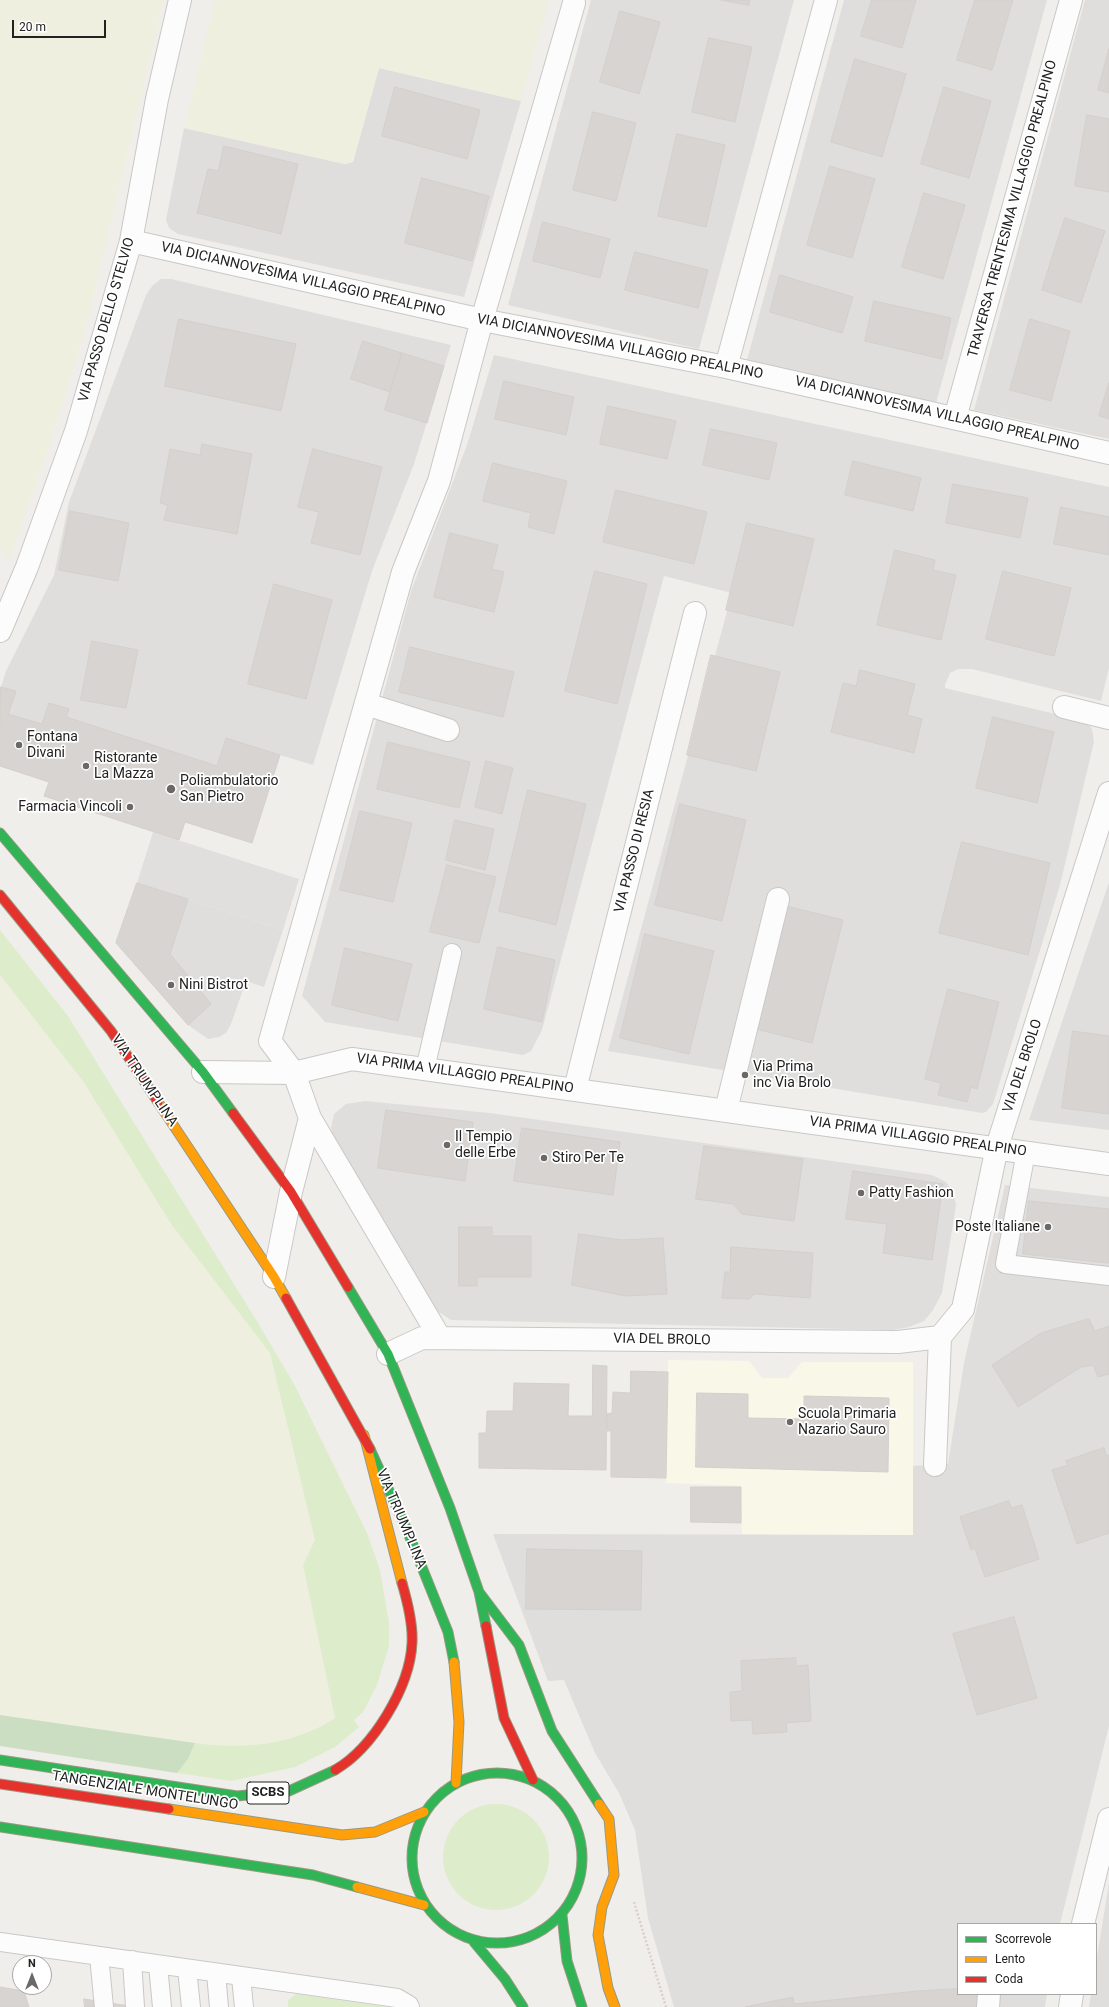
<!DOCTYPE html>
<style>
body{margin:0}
#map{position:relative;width:1109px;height:2007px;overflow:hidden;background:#f0eeeb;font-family:Roboto,sans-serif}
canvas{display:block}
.legend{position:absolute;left:957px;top:1923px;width:140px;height:72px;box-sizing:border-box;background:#fff;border:1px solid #a7a7a7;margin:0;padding:5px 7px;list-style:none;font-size:12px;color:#222}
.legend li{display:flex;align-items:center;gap:8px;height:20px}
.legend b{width:20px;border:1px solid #a7a7a7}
.north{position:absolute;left:12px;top:1955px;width:40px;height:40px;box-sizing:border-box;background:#fff;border:1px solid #a7a7a7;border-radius:50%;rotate:0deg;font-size:11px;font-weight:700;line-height:16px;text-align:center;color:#222}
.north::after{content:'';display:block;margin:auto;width:14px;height:18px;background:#6a6968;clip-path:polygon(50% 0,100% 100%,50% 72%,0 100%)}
.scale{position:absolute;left:12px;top:20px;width:94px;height:18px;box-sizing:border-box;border:2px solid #222;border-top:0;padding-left:5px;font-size:12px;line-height:14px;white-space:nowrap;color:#222;-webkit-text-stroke:3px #fff;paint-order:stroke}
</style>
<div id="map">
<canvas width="1109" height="2007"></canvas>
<ul class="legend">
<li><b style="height:5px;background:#30b455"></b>Scorrevole</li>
<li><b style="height:5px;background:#ff9f0a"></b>Lento</li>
<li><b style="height:5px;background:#e5322d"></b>Coda</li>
</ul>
<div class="north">N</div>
<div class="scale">20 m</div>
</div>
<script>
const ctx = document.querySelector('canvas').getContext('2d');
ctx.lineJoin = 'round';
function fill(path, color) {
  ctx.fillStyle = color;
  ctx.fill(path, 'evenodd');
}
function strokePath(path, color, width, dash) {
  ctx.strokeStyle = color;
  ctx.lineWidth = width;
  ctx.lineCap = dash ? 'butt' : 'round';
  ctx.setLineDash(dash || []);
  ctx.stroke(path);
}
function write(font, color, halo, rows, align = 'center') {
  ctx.font = font + ' Roboto,sans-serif';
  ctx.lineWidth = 3.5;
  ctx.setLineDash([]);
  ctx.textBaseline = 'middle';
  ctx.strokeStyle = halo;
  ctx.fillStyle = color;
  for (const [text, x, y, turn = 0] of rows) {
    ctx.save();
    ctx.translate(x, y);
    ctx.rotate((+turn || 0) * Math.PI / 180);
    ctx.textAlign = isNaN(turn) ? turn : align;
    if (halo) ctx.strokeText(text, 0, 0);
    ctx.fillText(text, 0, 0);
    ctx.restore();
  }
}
const residential = new Path2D(`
 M 591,0 L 794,0 L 699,349 L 508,305 Z
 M 844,0 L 1047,0 L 936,403 L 747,360 Z
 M 1085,0 L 1109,0 L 1109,439 L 974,410 Z
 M 379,68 L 521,101 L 464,297 L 178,234 L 169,228 L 166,220 L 184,128 L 345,164 L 353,162 Z
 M 161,279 L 171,279 L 451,345 L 414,464 L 372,571 L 313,765 L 280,755 L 252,843 L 185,822 L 179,840 L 44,796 L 49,782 L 0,766 L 0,690 L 6,671 L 54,575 L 69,502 L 146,295 L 153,285 Z
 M 494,355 L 1109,487 L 1109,668 L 1101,701 L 972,669 L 958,669 L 950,673 L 945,685 L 945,688 L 953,690 L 1086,721 L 1092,729 L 1094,742 L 1060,885 L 993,1104 L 986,1112 L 982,1113 L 608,1051 L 732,593 L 664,576 L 542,1030 L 531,1051 L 523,1055 L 325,1022 L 302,996 L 411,591 L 467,445 Z
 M 1109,882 L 1109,1130 L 1029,1120 Z
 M 137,883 L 283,930 L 264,987 L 246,981 L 231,1024 L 226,1033 L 219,1037 L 208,1039 L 188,1025 L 116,943 Z
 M 365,1101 L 490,1113 L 932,1175 L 946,1182 L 953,1192 L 956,1205 L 942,1293 L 933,1310 L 924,1321 L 909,1327 L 892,1330 L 451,1320 L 436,1310 L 334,1146 L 331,1128 L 334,1114 L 346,1104 Z
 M 1005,1185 L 1109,1197 L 1109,1726 L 1060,1924 L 958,1924 L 958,1994 L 1047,1994 L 1045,2007 L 674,2007 L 648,1918 L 635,1830 L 619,1793 L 595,1753 L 564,1680 L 548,1681 L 493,1534 L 912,1535 L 912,1466 L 948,1464 L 964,1363 Z
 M 1109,1883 L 1109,2007 L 1089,2007 L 1091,1994 L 1096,1994 L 1096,1963 Z`);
const education = new Path2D(`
 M 668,1360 L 749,1361 L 762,1378 L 788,1378 L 802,1362 L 913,1362 L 913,1535 L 742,1534 L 741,1486 L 666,1483 Z`);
const farmland = new Path2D(`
 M 0,0 L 164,0 L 87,323 L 50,444 L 9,560 L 0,549 Z
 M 215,0 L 549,0 L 521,101 L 379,68 L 353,162 L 345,164 L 184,128 Z
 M 0,975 L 83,1081 L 171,1224 L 270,1353 L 315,1540 L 303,1565 L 335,1718 L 303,1735 L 272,1743 L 246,1746 L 210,1745 L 0,1715 Z`);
const grass = new Path2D(`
 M 0,930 L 68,1016 L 258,1323 L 294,1384 L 367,1533 L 380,1570 L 389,1623 L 389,1646 L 377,1685 L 363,1712 L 354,1720 L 359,1727 L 335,1747 L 295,1767 L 231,1781 L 177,1773 L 188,1759 L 195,1743 C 243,1750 294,1745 335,1718 L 303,1565 L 315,1540 L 270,1353 L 171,1224 L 83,1081 L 0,975 Z
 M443 1857a53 53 0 1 1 106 0a53 53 0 1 1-106 0Z
 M 296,1994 L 388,2007 L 389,2007 L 288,2007 L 288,2000 Z`);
const forest = new Path2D(`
 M 0,1715 L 195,1743 L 188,1759 L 177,1773 L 0,1746 Z`);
const parking = new Path2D(`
 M 153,832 L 299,879 L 283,930 L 137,883 Z`);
const building = new Path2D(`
 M 721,0 L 750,0 L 749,5 Z
 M 872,0 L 916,0 L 902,48 L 861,36 Z
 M 975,0 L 1013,0 L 992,70 L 957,60 Z
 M 620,11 L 660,22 L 639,94 L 600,82 Z
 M 709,38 L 752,47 L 735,122 L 692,112 Z
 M 1109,49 L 1109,93 L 1098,90 Z
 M 855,59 L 906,74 L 882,157 L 831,142 Z
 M 395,87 L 480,110 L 467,159 L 382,136 Z
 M 944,87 L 991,101 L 969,178 L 921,164 Z
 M 593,112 L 636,123 L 616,201 L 573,190 Z
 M 1087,115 L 1109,119 L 1109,192 L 1075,186 Z
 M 677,134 L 725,145 L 706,227 L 658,216 Z
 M 224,146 L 298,164 L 281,234 L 197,213 L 208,169 L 218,171 Z
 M 830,166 L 875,179 L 852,258 L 807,245 Z
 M 422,178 L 489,196 L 472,261 L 405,243 Z
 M 924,193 L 965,205 L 943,279 L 902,267 Z
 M 1065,218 L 1105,231 L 1081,303 L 1042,290 Z
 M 543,222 L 610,239 L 600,278 L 533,261 Z
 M 635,252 L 708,270 L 698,308 L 625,290 Z
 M 780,275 L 853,297 L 842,333 L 770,312 Z
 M 874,301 L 951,318 L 942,359 L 865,341 Z
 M 179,319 L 296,344 L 281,411 L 165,386 Z
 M 1030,319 L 1070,331 L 1051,401 L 1010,390 Z
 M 363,341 L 402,353 L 390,392 L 351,379 Z
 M 402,353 L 444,366 L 427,423 L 385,410 Z
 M 504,381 L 574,397 L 566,435 L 495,419 Z
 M 1109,383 L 1109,419 L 1099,416 Z
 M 608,406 L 676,421 L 667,459 L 600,444 Z
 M 711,429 L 777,443 L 769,480 L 703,465 Z
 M 202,444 L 252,454 L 237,534 L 164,520 L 168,505 L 160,503 L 170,449 L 200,455 Z
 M 313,449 L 382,467 L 360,555 L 311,543 L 319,512 L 298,507 Z
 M 853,461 L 921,478 L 913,511 L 845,495 Z
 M 493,463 L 567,481 L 554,534 L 528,527 L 531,513 L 483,501 Z
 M 953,484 L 1028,498 L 1020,538 L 946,523 Z
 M 616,490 L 707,512 L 694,564 L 603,542 Z
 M 1061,507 L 1109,517 L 1109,555 L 1054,544 Z
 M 70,511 L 129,523 L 118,581 L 59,570 Z
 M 747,523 L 814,539 L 793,626 L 726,610 Z
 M 450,533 L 498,545 L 492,569 L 504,572 L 494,612 L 434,597 Z
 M 895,550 L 935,560 L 933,570 L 956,575 L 941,640 L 877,625 Z
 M 595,571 L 647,584 L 617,704 L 565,691 Z
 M 1003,571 L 1071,588 L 1054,656 L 986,639 Z
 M 274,584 L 332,600 L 306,699 L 248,684 Z
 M 92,641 L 138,650 L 126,708 L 81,700 Z
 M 410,647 L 514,672 L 503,717 L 399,692 Z
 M 711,655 L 780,672 L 756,771 L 687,755 Z
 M 860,670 L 915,684 L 907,715 L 922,719 L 914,753 L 831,732 L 843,683 L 856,686 Z
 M 1,687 L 16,691 L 8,714 L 42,724 L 49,703 L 69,709 L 66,717 L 217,766 L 226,738 L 280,755 L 252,843 L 185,822 L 179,840 L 44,796 L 49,782 L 0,766 Z
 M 993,717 L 1054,732 L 1037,803 L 976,788 Z
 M 388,742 L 470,762 L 459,808 L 377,789 Z
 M 486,761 L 513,768 L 502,814 L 475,807 Z
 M 528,790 L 586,804 L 556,925 L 499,911 Z
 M 680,804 L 746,820 L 722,921 L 655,905 Z
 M 360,811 L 412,823 L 393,902 L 340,890 Z
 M 455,820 L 494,829 L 485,870 L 446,860 Z
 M 962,842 L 1050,863 L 1028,955 L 939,933 Z
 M 447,865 L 496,877 L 479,943 L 430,932 Z
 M 137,883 L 188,899 L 170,954 L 211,1004 L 188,1025 L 116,943 Z
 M 786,906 L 843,920 L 812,1043 L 756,1029 Z
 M 645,934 L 714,951 L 689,1054 L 620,1038 Z
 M 498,947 L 555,960 L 542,1022 L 484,1009 Z
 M 345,948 L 412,964 L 398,1021 L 332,1005 Z
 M 948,989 L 999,1002 L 977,1089 L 971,1087 L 967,1102 L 938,1095 L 941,1083 L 925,1079 Z
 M 1073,1031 L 1109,1036 L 1109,1114 L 1062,1108 Z
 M 386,1110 L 473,1122 L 465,1181 L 378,1168 Z
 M 522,1128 L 620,1142 L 613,1195 L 514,1181 Z
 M 704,1146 L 803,1159 L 794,1221 L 742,1214 L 733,1204 L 696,1199 Z
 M 853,1171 L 943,1184 L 932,1260 L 883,1253 L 887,1224 L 846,1219 Z
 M 1029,1201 L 1109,1209 L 1109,1263 L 1023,1254 Z
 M 459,1227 L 492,1227 L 492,1236 L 531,1236 L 531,1277 L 477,1277 L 477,1286 L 459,1286 Z
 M 579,1234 L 622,1240 L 663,1238 L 667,1294 L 625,1296 L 572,1285 Z
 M 731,1247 L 813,1253 L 810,1298 L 754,1294 L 750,1299 L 722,1298 L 725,1272 L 730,1272 Z
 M 1089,1319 L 1095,1331 L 1109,1326 L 1109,1374 L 1098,1377 L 1093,1365 L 1081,1367 L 1018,1407 L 992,1365 L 1041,1333 Z
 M 593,1365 L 607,1366 L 606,1470 L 479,1468 L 479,1433 L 486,1433 L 487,1411 L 513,1411 L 514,1383 L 569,1384 L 568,1416 L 592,1416 Z
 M 631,1371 L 668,1372 L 666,1478 L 611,1477 L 611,1431 L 607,1431 L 607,1414 L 612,1413 L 613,1392 L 630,1393 Z
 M 697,1393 L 748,1394 L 748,1418 L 804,1419 L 804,1396 L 889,1398 L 888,1472 L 696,1467 Z
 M 1104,1448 L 1106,1456 L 1109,1455 L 1109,1533 L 1077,1544 L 1052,1470 L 1068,1465 L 1066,1461 Z
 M 691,1487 L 741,1487 L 741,1523 L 691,1522 Z
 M 1009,1501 L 1011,1508 L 1022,1505 L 1039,1559 L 985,1577 L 975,1548 L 971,1550 L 960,1517 Z
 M 527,1549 L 642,1551 L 641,1610 L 526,1609 Z
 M 1014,1617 L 1037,1698 L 977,1715 L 953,1634 Z
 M 796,1658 L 796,1666 L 808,1665 L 811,1721 L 786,1723 L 787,1732 L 753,1734 L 752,1720 L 731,1721 L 730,1692 L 742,1691 L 741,1661 Z
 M 0,1987 L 24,1991 L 29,2007 L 0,2007 Z
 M 958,1989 L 958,1994 L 980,1994 L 980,2007 L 745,2007 L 793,1997 L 794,2004 L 918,1991 Z
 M 84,1999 L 136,2007 L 85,2007 Z`);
const path = new Path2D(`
 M 634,1902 L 666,2007`);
const lane = new Path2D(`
 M 425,1069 L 452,953
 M 1026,1152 L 1005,1264 L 1109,1276
 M 0,1942 L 397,1998 L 409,2005 L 410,2007
 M 99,1956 L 104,2007
 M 132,1960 L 135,2007
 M 158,1965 L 162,2007
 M 187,1969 L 191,2007
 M 216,1973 L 219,2007
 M 241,1977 L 244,2007`);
const street = new Path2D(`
 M 131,241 L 482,320 L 726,367 L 1109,453
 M 726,367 L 826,0
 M 955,418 L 1071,0
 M 0,631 L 27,567 L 76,431 L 131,241 L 157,99 L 180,0
 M 366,704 L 448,730
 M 1064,707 L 1109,718
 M 203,1072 L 294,1073 L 352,1059 L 1109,1164
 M 575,1089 L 695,613
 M 726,1110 L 778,899
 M 274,1277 L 291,1192 L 310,1118
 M 440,1338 L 310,1118 L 294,1073 L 270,1041 L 403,572 L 439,481 L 482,320 L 574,3
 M 388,1354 L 422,1338 L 898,1342 L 940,1337 L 963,1309 L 997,1147 L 1109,793
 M 935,1465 L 940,1337
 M 1083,1924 L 1109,1819
 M 988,2007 L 989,1994
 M 1070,2007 L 1072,1994`);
const fast = new Path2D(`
 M 0,833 L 203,1072 L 233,1113
 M 348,1287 L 388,1354 L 450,1508 L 479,1592 L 486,1626
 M 370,1449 L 407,1530 L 448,1632 L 454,1662
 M 479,1592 L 519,1645 L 552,1731 L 599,1804
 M 0,1760 L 237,1796 L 289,1791 L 335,1770
 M412 1858a85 85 0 1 1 170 0a85 85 0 1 1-170 0Z
 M 0,1827 L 313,1875 L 357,1887
 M 562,1915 L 567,1961 L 582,2007
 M 474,1942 L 505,1979 L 523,2007`);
const slow = new Path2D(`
 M 158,1102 L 274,1277 L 286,1298
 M 364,1435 L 402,1583
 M 454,1662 L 459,1722 L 456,1783
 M 599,1804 L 609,1819 L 614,1875 L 602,1907 L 598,1935 L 608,1988 L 615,2007
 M 169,1809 L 342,1835 L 375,1832 L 424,1812
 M 357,1887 L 424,1905`);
const jam = new Path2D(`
 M 0,895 L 111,1031 L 158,1102
 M 233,1113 L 291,1192 L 348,1287
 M 286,1298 L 370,1449
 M 486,1626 L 504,1718 L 533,1780
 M 335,1770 C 373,1748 410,1687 412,1643 C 413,1626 407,1600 402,1583
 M 0,1784 L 169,1809`);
const markers = [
 [19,745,4,"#6a6968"],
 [86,766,4,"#6a6968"],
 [171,789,5,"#6a6968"],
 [130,807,4,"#6a6968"],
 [171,985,4,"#6a6968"],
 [745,1075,4,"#6a6968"],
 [447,1145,4,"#6a6968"],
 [544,1158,4,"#6a6968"],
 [861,1193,4,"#6a6968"],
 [1048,1227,4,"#6a6968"],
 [790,1422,4,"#6a6968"]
];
const shields = [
 [268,1793,42]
];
const shieldNames = [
 ["SCBS",268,1793]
];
const streetNames = [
 ["TRAVERSA TRENTESIMA VILLAGGIO PREALPINO",1013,209,-75],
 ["VIA DICIANNOVESIMA VILLAGGIO PREALPINO",303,280,13],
 ["VIA PASSO DELLO STELVIO",107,320,-74],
 ["VIA DICIANNOVESIMA VILLAGGIO PREALPINO",620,347,11],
 ["VIA DICIANNOVESIMA VILLAGGIO PREALPINO",937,414,13],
 ["VIA PASSO DI RESIA",635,851,-76],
 ["VIA DEL BROLO",1023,1066,-72],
 ["VIA PRIMA VILLAGGIO PREALPINO",465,1074,8],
 ["VIA TRIUMPLINA",144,1081,56],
 ["VIA PRIMA VILLAGGIO PREALPINO",918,1137,8],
 ["VIA DEL BROLO",662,1340,1],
 ["VIA TRIUMPLINA",401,1519,67],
 ["TANGENZIALE MONTELUNGO",145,1791,9]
];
const poiNames = [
 ["Fontana",27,737],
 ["Divani",27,753],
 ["Ristorante",94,758],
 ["La Mazza",94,774],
 ["Poliambulatorio",180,781],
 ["San Pietro",180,797],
 ["Farmacia Vincoli",122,807,"right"],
 ["Nini Bistrot",179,985],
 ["Via Prima",753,1067],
 ["inc Via Brolo",753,1083],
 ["Il Tempio",455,1137],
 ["delle Erbe",455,1153],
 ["Stiro Per Te",552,1158],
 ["Patty Fashion",869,1193],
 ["Poste Italiane",1040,1227,"right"],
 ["Scuola Primaria",798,1414],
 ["Nazario Sauro",798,1430]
];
fill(residential, '#dfdedc');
fill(education, '#f8f7e8');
fill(farmland, '#efefdf');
fill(grass, '#ddeccb');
fill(forest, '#cbdec1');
fill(parking, '#e0dfde');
fill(building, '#d7d4d2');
strokePath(building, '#d3d0cc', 1);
strokePath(lane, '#c9c8c7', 20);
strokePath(street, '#c9c8c7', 24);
strokePath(fast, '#999a82', 11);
strokePath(slow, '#999a82', 11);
strokePath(jam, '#999a82', 11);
strokePath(path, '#dccecd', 2.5, [2, 2]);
strokePath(lane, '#fdfcfc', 18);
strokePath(street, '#fdfcfc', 22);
strokePath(fast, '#30b455', 9);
strokePath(slow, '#ff9f0a', 9);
strokePath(jam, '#e5322d', 9);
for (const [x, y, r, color] of markers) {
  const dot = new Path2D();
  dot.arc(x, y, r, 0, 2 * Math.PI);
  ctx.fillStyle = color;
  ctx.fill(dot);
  strokePath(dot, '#fff', 1.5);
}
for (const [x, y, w] of shields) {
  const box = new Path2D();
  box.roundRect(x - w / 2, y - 11, w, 22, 3);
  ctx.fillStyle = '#fff';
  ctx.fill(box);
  strokePath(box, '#222', 1);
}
write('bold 13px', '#222', null, shieldNames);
write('14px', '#222', '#fff', streetNames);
write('14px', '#222', '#fff', poiNames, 'left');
</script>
